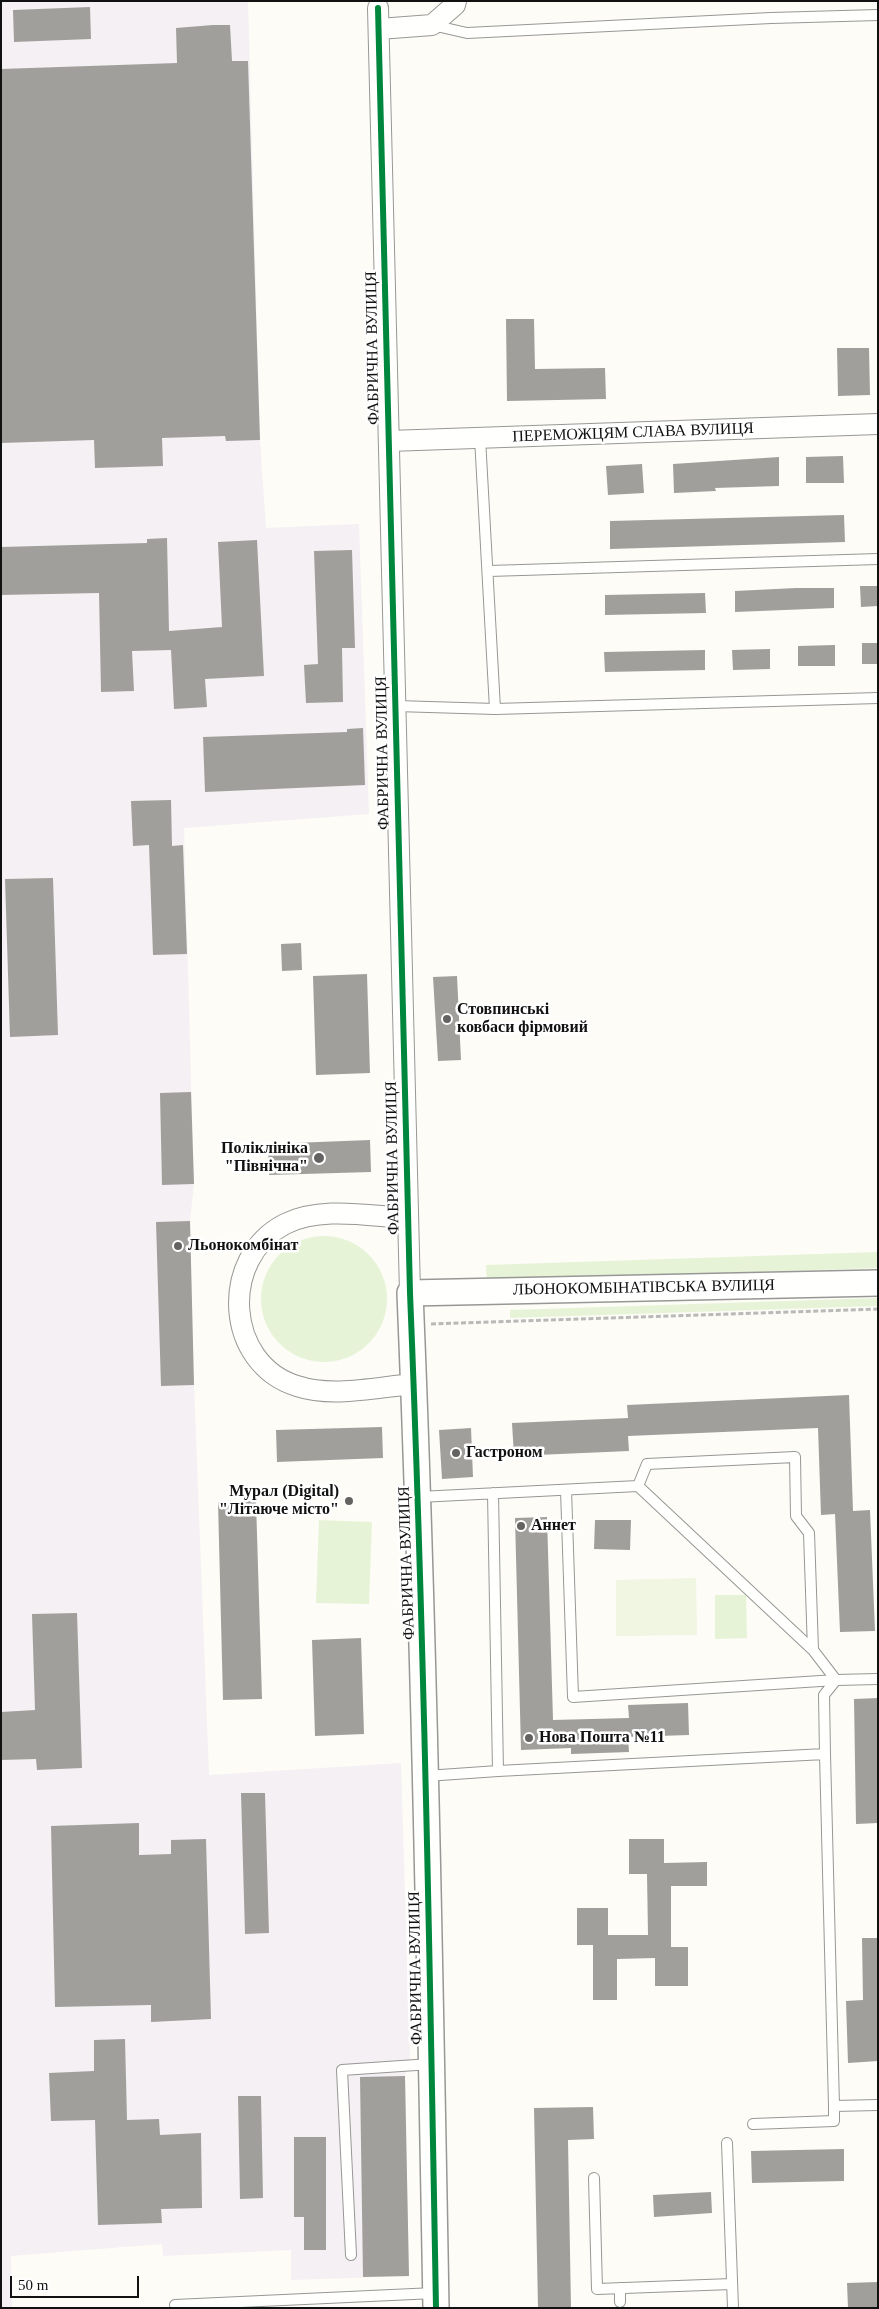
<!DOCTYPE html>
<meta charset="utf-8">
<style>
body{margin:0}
#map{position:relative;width:879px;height:2309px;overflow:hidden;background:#fdfcf7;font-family:Georgia,serif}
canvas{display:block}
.frame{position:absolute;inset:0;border:2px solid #111;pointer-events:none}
.scale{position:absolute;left:10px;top:2276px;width:129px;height:22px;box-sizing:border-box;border:2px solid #111;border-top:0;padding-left:6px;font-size:15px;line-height:18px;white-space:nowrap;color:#111;-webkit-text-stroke:4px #fff;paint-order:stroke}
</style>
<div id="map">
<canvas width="879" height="2309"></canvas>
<div class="frame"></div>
<div class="scale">50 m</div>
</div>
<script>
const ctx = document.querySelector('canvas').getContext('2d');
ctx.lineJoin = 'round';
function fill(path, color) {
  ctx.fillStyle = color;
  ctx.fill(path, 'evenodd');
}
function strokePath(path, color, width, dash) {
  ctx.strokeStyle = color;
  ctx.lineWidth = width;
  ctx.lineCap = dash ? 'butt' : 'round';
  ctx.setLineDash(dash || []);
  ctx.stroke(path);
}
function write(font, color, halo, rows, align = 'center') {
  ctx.font = font + ' Georgia,serif';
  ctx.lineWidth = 5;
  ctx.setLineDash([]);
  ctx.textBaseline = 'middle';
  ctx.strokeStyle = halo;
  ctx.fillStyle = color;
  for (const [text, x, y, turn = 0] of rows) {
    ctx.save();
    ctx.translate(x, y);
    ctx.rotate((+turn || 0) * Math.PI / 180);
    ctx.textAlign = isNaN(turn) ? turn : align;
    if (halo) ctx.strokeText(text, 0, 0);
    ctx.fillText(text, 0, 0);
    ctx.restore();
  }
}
const industrial = new Path2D(`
 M 1,1 L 248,1 L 260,440 L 266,528 L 359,524 L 369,814 L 184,828 L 194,1184 L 190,1221 L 194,1385 L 209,1775 L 401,1763 L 410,2061 L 405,2076 L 409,2276 L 291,2280 L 291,2250 L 163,2256 L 162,2244 L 11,2256 L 12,2308 L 1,2308 Z`);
const green = new Path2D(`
 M261 1299a63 63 0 1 1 126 0a63 63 0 1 1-126 0Z
 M 878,1252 L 878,1268 L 487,1281 L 486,1265 Z
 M 878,1298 L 878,1306 L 510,1318 L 510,1310 Z
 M 319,1520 L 372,1522 L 369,1604 L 316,1603 Z
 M 715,1595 L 746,1595 L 747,1638 L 715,1639 Z`);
const pitch = new Path2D(`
 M 696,1578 L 697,1635 L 616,1636 L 616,1580 Z`);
const building = new Path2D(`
 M 90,7 L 91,39 L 14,42 L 13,10 Z
 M 213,25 L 230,25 L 232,61 L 248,61 L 260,440 L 226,441 L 225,436 L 162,438 L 163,466 L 95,468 L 94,440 L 1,443 L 1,69 L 177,63 L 176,28 Z
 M 506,319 L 534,319 L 535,369 L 605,368 L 606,399 L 507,401 Z
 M 837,348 L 869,348 L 870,395 L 838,396 Z
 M 843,456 L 844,483 L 806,483 L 806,457 Z
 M 779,457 L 779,486 L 715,488 L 716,491 L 674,493 L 673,464 Z
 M 642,464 L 644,493 L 608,495 L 606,466 Z
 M 844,515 L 845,542 L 610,549 L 610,521 Z
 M 167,538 L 169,631 L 222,627 L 218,542 L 257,540 L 264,676 L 205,679 L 207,707 L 174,709 L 171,650 L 132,651 L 134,691 L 101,692 L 99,593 L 1,595 L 1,547 L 147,543 L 147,539 Z
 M 352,550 L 355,648 L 342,648 L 343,702 L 306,703 L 304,665 L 318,664 L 314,551 Z
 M 860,586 L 878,586 L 878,606 L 861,607 Z
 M 796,588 L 834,588 L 834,608 L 735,612 L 735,591 Z
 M 705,593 L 706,613 L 605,615 L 605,595 Z
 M 862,643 L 878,643 L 878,664 L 862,664 Z
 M 835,645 L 835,666 L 798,666 L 798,646 Z
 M 770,649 L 770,669 L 733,670 L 732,650 Z
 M 705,650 L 705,670 L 605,672 L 604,652 Z
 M 363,728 L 365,785 L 205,792 L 203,737 L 347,732 L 347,729 Z
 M 171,800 L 172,846 L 183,845 L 187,954 L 153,955 L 149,845 L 133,846 L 131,801 Z
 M 53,878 L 58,1035 L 10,1037 L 5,879 Z
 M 301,943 L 302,970 L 282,971 L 281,944 Z
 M 367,974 L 370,1073 L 316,1075 L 313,976 Z
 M 457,976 L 461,1060 L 438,1061 L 433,977 Z
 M 191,1092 L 194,1184 L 162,1185 L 160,1093 Z
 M 370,1140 L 371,1172 L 269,1175 L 268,1144 Z
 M 190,1221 L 194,1385 L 161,1386 L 156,1222 Z
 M 849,1395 L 853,1511 L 870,1510 L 875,1631 L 840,1632 L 835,1514 L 821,1515 L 818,1428 L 628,1436 L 629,1451 L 514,1456 L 512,1423 L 628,1418 L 627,1405 Z
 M 382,1427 L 383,1458 L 277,1462 L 276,1430 Z
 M 471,1428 L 473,1477 L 442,1479 L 439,1430 Z
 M 256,1501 L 262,1699 L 223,1700 L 218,1502 Z
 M 547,1517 L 553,1720 L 629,1718 L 628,1705 L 688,1703 L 689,1735 L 628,1737 L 629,1752 L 571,1754 L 571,1748 L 521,1750 L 515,1518 Z
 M 595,1520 L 631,1520 L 630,1550 L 594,1549 Z
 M 77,1613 L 82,1768 L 37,1770 L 36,1759 L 1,1760 L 1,1712 L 35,1710 L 32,1614 Z
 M 361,1638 L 364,1734 L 315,1736 L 312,1640 Z
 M 878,1698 L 878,1823 L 856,1824 L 854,1699 Z
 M 241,1793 L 265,1793 L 269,1933 L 245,1934 Z
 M 139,1823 L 139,1855 L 171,1854 L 171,1840 L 206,1839 L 211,2019 L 151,2022 L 151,2005 L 55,2007 L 51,1826 Z
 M 629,1839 L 664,1839 L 664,1863 L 707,1862 L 707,1886 L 671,1886 L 671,1947 L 688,1947 L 688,1986 L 655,1986 L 655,1958 L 617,1959 L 617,2000 L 593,2000 L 593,1945 L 577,1945 L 577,1908 L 608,1908 L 608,1935 L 648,1935 L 647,1874 L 629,1874 Z
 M 862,1938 L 878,1938 L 878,2061 L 848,2063 L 846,2001 L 863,2000 Z
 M 125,2039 L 127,2120 L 159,2119 L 160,2135 L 201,2133 L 202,2208 L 161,2209 L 162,2223 L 98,2225 L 95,2120 L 51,2121 L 49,2073 L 94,2071 L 94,2040 Z
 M 405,2076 L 409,2276 L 363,2277 L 360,2077 Z
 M 238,2096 L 261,2096 L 263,2198 L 240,2199 Z
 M 593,2107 L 594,2139 L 568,2140 L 571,2308 L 538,2308 L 534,2108 Z
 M 294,2137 L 326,2137 L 326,2250 L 304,2250 L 304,2217 L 294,2217 Z
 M 844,2149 L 844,2181 L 752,2183 L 751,2151 Z
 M 711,2192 L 712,2213 L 654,2217 L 653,2195 Z
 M 878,2282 L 878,2308 L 848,2308 L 847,2283 Z`);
const path = new Path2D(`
 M 431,1324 L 878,1309`);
const service = new Path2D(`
 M 432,25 L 467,33 L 771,18 L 878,15
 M 480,438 L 495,709 L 878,698
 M 489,571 L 878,559
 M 396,706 L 495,709
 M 638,1486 L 647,1464 L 795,1457 L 796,1516 L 809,1533 L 813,1650
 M 419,1497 L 638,1486 L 813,1650 L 836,1680 L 878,1679
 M 825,1754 L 834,2106 L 878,2105
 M 498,1771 L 825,1754 L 824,1695 L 836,1680 L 573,1697 L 566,1490
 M 426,1776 L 498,1771 L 493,1493
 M 753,2124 L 834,2121 L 834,2106
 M 727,2143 L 733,2308
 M 594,2178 L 597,2289 L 732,2284
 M 351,2255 L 342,2070 L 431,2064
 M 620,2302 L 620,2288
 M 175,2305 L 435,2293`);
const minor = new Path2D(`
 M 378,8 L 410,1293
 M 379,29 L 432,25 L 455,5 L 456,1
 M 389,441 L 878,424
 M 408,1218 C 368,1216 321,1206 285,1224 C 219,1258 225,1364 297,1386 C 333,1398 377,1387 414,1384`);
const tertiary = new Path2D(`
 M 436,2308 C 430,1969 424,1631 410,1293 L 878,1283`);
const cycleway = new Path2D(`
 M 378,8 L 410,1293 C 424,1631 430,1969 436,2308`);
const markers = [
 [447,1019,5,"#646362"],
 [319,1158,6,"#646362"],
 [178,1246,5,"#646362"],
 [456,1453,5,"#646362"],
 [349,1501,5,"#646362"],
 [521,1526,5,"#646362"],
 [529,1738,5,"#646362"]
];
const streetNames = [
 ["ФАБРИЧНА ВУЛИЦЯ",373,348,-91],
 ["ПЕРЕМОЖЦЯМ СЛАВА ВУЛИЦЯ",633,433,-2],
 ["ФАБРИЧНА ВУЛИЦЯ",383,753,-91],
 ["ФАБРИЧНА ВУЛИЦЯ",393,1158,-91],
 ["ЛЬОНОКОМБІНАТІВСЬКА ВУЛИЦЯ",644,1288,-1],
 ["ФАБРИЧНА ВУЛИЦЯ",407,1563,-92],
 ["ФАБРИЧНА ВУЛИЦЯ",416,1968,-91]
];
const poiNames = [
 ["Стовпинські",457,1010],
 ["ковбаси фірмовий",457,1028],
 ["Поліклініка",308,1149,"right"],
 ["\"Північна\"",308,1167,"right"],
 ["Льонокомбінат",188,1246],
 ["Гастроном",466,1453],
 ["Мурал (Digital)",339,1492,"right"],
 ["\"Літаюче місто\"",339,1510,"right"],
 ["Аннет",531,1526],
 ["Нова Пошта №11",539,1738]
];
fill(industrial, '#f5f0f3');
fill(green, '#e7f3d7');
fill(pitch, '#f0f6e1');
fill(building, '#a19f9c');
strokePath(service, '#979795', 12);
strokePath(minor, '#979795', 22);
strokePath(tertiary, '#979795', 28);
strokePath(path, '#b9b9b8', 3, [5, 2.5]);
strokePath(service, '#fffffe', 10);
strokePath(minor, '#fffffe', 20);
strokePath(tertiary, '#fffffe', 25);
strokePath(cycleway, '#00873e', 6);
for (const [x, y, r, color] of markers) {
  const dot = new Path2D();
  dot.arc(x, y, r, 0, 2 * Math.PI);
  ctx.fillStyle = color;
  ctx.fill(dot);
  strokePath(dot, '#fff', 2);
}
write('16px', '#111', '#fff', streetNames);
write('bold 16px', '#111', '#fff', poiNames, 'left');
</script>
